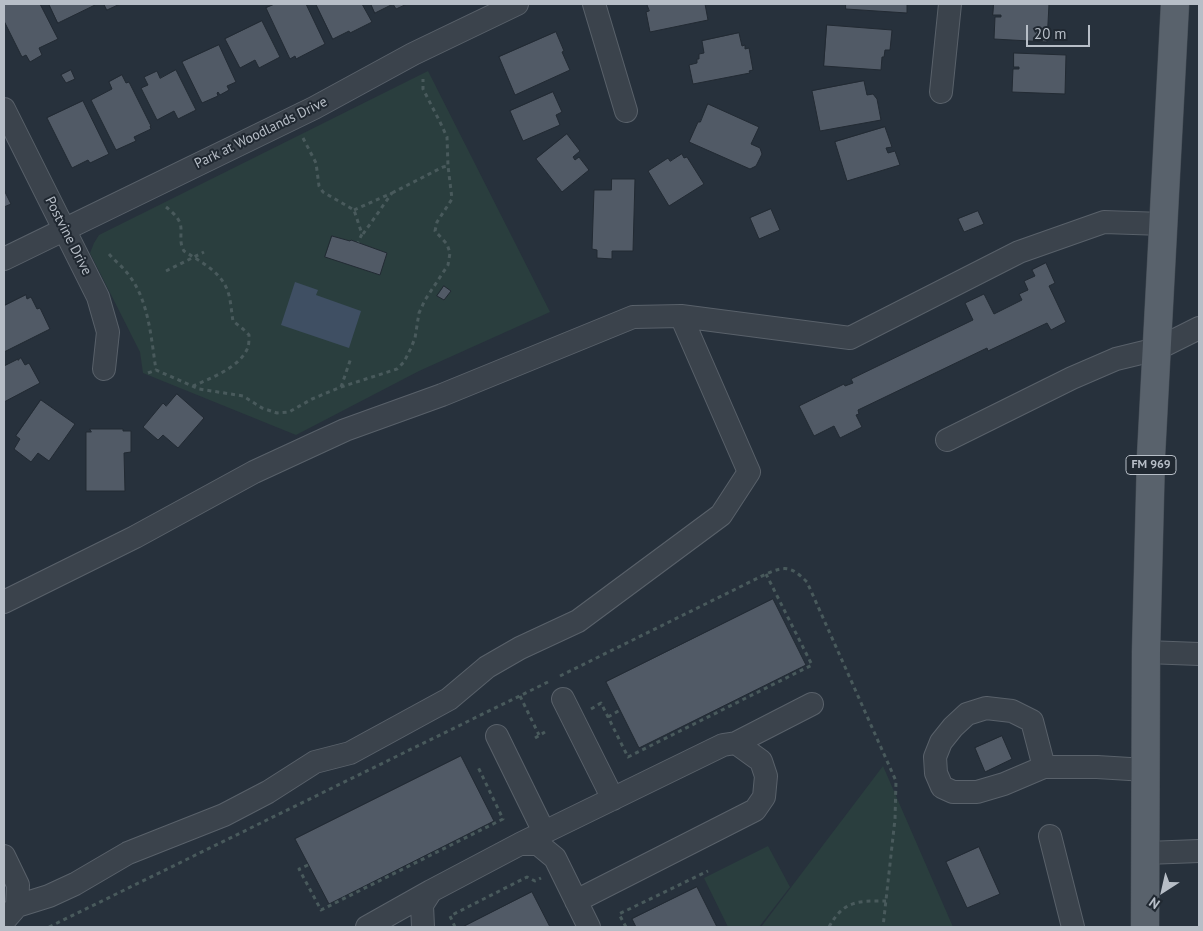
<!DOCTYPE html>
<style>
body{margin:0}
#map{position:relative;width:1203px;height:931px;overflow:hidden;background:#27313c;font-family:"PT Sans",sans-serif}
canvas{display:block}
.frame{position:absolute;inset:0;border:5px solid #b7bec7;pointer-events:none}
.north{position:absolute;left:1138px;top:866px;width:50px;height:50px;-webkit-text-stroke:4px #202831;paint-order:stroke;rotate:215deg;font-size:14px;font-weight:700;line-height:20px;text-align:center;color:#b7bec7}
.north::after{content:'';display:block;margin:auto;width:18px;height:22px;background:#b7bec7;clip-path:polygon(50% 0,100% 100%,50% 72%,0 100%)}
.scale{position:absolute;left:1026px;top:25px;width:64px;height:22px;box-sizing:border-box;border:2px solid #b7bec7;border-top:0;padding-left:6px;font-size:15px;line-height:18px;white-space:nowrap;color:#b7bec7;-webkit-text-stroke:4px #202831;paint-order:stroke}
</style>
<div id="map">
<canvas width="1203" height="931"></canvas>
<div class="frame"></div>
<div class="north">N</div>
<div class="scale">20 m</div>
</div>
<script>
const ctx = document.querySelector('canvas').getContext('2d');
ctx.lineJoin = 'round';
function fill(path, color) {
  ctx.fillStyle = color;
  ctx.fill(path, 'evenodd');
}
function strokePath(path, color, width, dash) {
  ctx.strokeStyle = color;
  ctx.lineWidth = width;
  ctx.lineCap = dash ? 'butt' : 'round';
  ctx.setLineDash(dash || []);
  ctx.stroke(path);
}
function write(font, color, halo, rows, align = 'center') {
  ctx.font = font + ' "PT Sans",sans-serif';
  ctx.lineWidth = 4;
  ctx.setLineDash([]);
  ctx.textBaseline = 'middle';
  ctx.strokeStyle = halo;
  ctx.fillStyle = color;
  for (const [text, x, y, turn = 0] of rows) {
    ctx.save();
    ctx.translate(x, y);
    ctx.rotate((+turn || 0) * Math.PI / 180);
    ctx.textAlign = isNaN(turn) ? turn : align;
    if (halo) ctx.strokeText(text, 0, 0);
    ctx.fillText(text, 0, 0);
    ctx.restore();
  }
}
const green = new Path2D(`
 M 428,71 L 550,312 L 419,371 L 296,435 L 143,373 L 140,352 L 90,253 L 94,243 L 99,235 Z
 M 883,766 L 953,927 L 761,927 Z
 M 768,846 L 790,887 L 759,927 L 728,927 L 704,878 Z`);
const water = new Path2D(`
 M 295,282 L 318,290 L 316,295 L 361,311 L 349,348 L 281,325 Z`);
const building = new Path2D(`
 M 4,4 L 40,4 L 58,39 L 39,48 L 42,55 L 30,62 L 26,55 L 22,57 L 4,21 Z
 M 49,4 L 94,4 L 95,5 L 58,23 Z
 M 104,4 L 120,4 L 107,10 Z
 M 275,4 L 306,4 L 325,44 L 296,59 L 295,56 L 290,59 L 266,8 Z
 M 316,4 L 362,4 L 372,22 L 350,33 L 349,31 L 333,39 Z
 M 371,4 L 407,4 L 396,9 L 393,4 L 375,13 Z
 M 647,4 L 705,4 L 708,20 L 650,32 L 646,12 L 649,11 Z
 M 846,4 L 907,4 L 907,13 L 846,9 Z
 M 994,4 L 1049,4 L 1047,42 L 994,39 L 995,17 L 1001,17 L 1001,15 L 993,15 Z
 M 262,21 L 280,57 L 259,68 L 255,60 L 240,68 L 225,39 Z
 M 827,25 L 892,30 L 890,50 L 885,50 L 884,57 L 882,57 L 881,70 L 824,66 Z
 M 556,32 L 564,51 L 562,52 L 570,70 L 515,95 L 499,57 Z
 M 739,33 L 742,46 L 745,45 L 745,49 L 749,48 L 753,70 L 749,71 L 750,73 L 693,84 L 689,65 L 697,63 L 697,59 L 699,59 L 699,54 L 704,53 L 702,41 Z
 M 219,45 L 236,82 L 227,86 L 229,90 L 220,95 L 218,92 L 217,93 L 218,96 L 202,103 L 182,62 Z
 M 1014,53 L 1066,55 L 1065,94 L 1012,92 L 1013,69 L 1019,69 L 1019,67 L 1014,67 Z
 M 71,70 L 75,79 L 66,83 L 61,75 Z
 M 176,70 L 196,110 L 178,119 L 174,111 L 157,120 L 141,88 L 148,85 L 144,77 L 157,71 L 160,78 Z
 M 122,75 L 126,83 L 129,82 L 151,126 L 150,126 L 151,129 L 134,137 L 136,141 L 116,150 L 91,100 L 112,89 L 109,82 Z
 M 864,81 L 867,95 L 873,94 L 877,99 L 881,120 L 820,131 L 812,91 Z
 M 553,92 L 562,112 L 556,115 L 560,125 L 523,141 L 510,111 Z
 M 83,101 L 109,154 L 90,163 L 88,160 L 72,168 L 47,118 Z
 M 708,104 L 759,127 L 751,144 L 760,148 L 762,154 L 756,166 L 750,169 L 689,142 L 698,122 L 700,122 Z
 M 885,127 L 892,147 L 886,148 L 888,153 L 895,151 L 900,165 L 847,181 L 835,142 Z
 M 567,134 L 580,151 L 573,157 L 575,160 L 579,157 L 589,170 L 562,192 L 536,159 Z
 M 682,154 L 684,158 L 687,157 L 704,184 L 669,206 L 648,171 L 668,158 L 670,161 Z
 M 612,179 L 635,179 L 633,251 L 612,251 L 612,259 L 597,258 L 597,250 L 592,249 L 594,190 L 611,190 Z
 M 4,190 L 11,204 L 4,207 Z
 M 771,209 L 780,230 L 759,239 L 750,218 Z
 M 978,211 L 984,224 L 964,232 L 958,219 Z
 M 332,236 L 350,241 L 351,240 L 387,253 L 380,275 L 325,257 Z
 M 1046,263 L 1055,283 L 1049,286 L 1066,322 L 1051,330 L 1047,323 L 988,351 L 987,348 L 858,410 L 859,414 L 856,415 L 862,427 L 840,438 L 834,426 L 814,436 L 799,406 L 844,384 L 845,386 L 853,383 L 851,379 L 973,320 L 965,303 L 984,294 L 994,314 L 1022,300 L 1019,294 L 1028,290 L 1024,281 L 1035,276 L 1032,270 Z
 M 444,286 L 451,291 L 444,300 L 437,296 Z
 M 26,295 L 27,299 L 31,297 L 37,309 L 40,308 L 50,329 L 4,352 L 4,306 Z
 M 21,358 L 25,365 L 29,363 L 40,383 L 4,402 L 4,366 L 18,359 L 18,360 Z
 M 177,394 L 204,418 L 178,448 L 163,435 L 158,440 L 143,427 L 163,403 L 166,406 Z
 M 41,400 L 75,424 L 49,461 L 38,453 L 31,462 L 14,449 L 20,439 L 16,436 Z
 M 90,429 L 123,429 L 123,431 L 131,431 L 131,452 L 124,453 L 125,491 L 86,491 L 86,432 L 91,432 Z
 M 773,599 L 806,665 L 639,748 L 606,682 Z
 M 1002,736 L 1012,759 L 985,772 L 975,748 Z
 M 461,756 L 494,821 L 329,904 L 295,839 Z
 M 979,847 L 1000,894 L 967,908 L 946,862 Z
 M 697,887 L 717,927 L 636,927 L 632,919 Z
 M 532,892 L 550,927 L 466,927 L 465,926 Z`);
const path = new Path2D(`
 M 303,138 L 316,163 L 319,186 L 323,192 L 354,210 L 362,234 L 358,242
 M 392,193 L 443,167 L 448,166 L 447,137 L 440,122 L 423,89 L 423,79
 M 166,207 C 171,211 177,216 180,223 C 183,232 178,241 184,251 C 199,261 218,270 226,287 C 231,297 231,310 233,321 L 243,329 L 249,335 C 249,339 249,344 248,347 C 241,367 211,378 193,386
 M 354,210 L 392,193 L 363,234
 M 109,254 C 115,261 123,267 128,274 C 149,300 151,338 156,370
 M 166,271 L 204,252
 M 148,373 L 156,370 L 199,389 L 243,396 L 262,408 L 277,413 L 289,412 L 312,399 L 341,387 L 397,369 L 404,362 L 411,348 L 415,338 L 419,313 L 425,300 L 448,265 L 450,253 L 447,244 L 435,231 L 437,222 L 452,199 L 448,166
 M 341,387 L 351,358
 M 560,676 L 766,574 C 786,565 792,567 807,582 L 896,781 L 895,819 L 883,927
 M 520,696 L 539,735
 M 591,709 L 601,703 L 628,757 L 812,665 L 766,574
 M 608,717 L 620,710
 M 535,738 L 545,732
 M 308,865 L 299,869 L 321,910 L 503,819 L 478,767
 M 49,927 L 548,682
 M 455,927 L 450,916 L 527,877 L 535,881 L 541,878
 M 626,927 L 619,914 L 708,871
 M 829,927 C 844,900 858,901 886,901`);
const minor = new Path2D(`
 M 594,4 L 626,111
 M 941,92 L 950,4
 M 4,109 L 98,297 L 108,332 L 104,369
 M 4,259 L 314,108 L 413,54 L 517,4
 M 947,440 L 1072,378 L 1116,359 L 1157,349 L 1199,328
 M 4,602 L 135,537 L 254,472 L 345,430 L 442,395 L 633,317 L 681,316 L 850,338 L 1019,252 L 1104,222 L 1163,224
 M 1146,652 L 1199,654
 M 563,699 L 613,799
 M 497,736 L 544,832
 M 736,743 L 812,704
 M 1044,767 L 1032,721 L 1012,711 L 986,708 L 967,714 L 953,727 L 941,742 L 935,757 L 936,773 L 942,787 L 953,792 L 977,792 L 1004,784 L 1044,767 L 1097,767 L 1146,770
 M 1050,836 L 1073,927
 M 520,844 L 723,745 L 736,743 L 761,761 L 766,776 L 764,797 L 755,810 L 576,901
 M 1146,853 L 1199,851
 M 4,856 L 18,885 L 17,906 L 4,921
 M 17,906 L 49,896 L 75,884 L 128,853 L 224,815 L 268,792 L 315,762 L 350,753 L 449,699 L 487,667 L 520,648 L 578,621 L 721,515 L 749,472 L 681,316
 M 367,927 L 431,891
 M 423,927 L 422,905 L 431,891 L 520,844 L 538,844 L 555,858 L 589,927`);
const major = new Path2D(`
 M 1145,927 L 1146,652 L 1151,456 L 1175,4`);
const shields = [
 [1151,465,50]
];
const shieldNames = [
 ["FM 969",1151,465]
];
const streetNames = [
 ["Park at Woodlands Drive",261,133,-26],
 ["Postvine Drive",68,236,63]
];
fill(green, '#2a3e3e');
fill(water, '#3f4f63');
fill(building, '#515a66');
strokePath(building, '#222a33', 1);
strokePath(minor, '#59616a', 24);
strokePath(major, '#444c55', 29);
strokePath(path, '#495a5c', 3, [4, 4]);
strokePath(minor, '#3b434c', 22);
strokePath(major, '#59626c', 28);
for (const [x, y, w] of shields) {
  const box = new Path2D();
  box.roundRect(x - w / 2, y - 9.5, w, 19, 4);
  ctx.fillStyle = '#202831';
  ctx.fill(box);
  strokePath(box, '#b7bec7', 1);
}
write('bold 12px', '#b7bec7', null, shieldNames);
write('14px', '#b7bec7', '#202831', streetNames);
</script>
